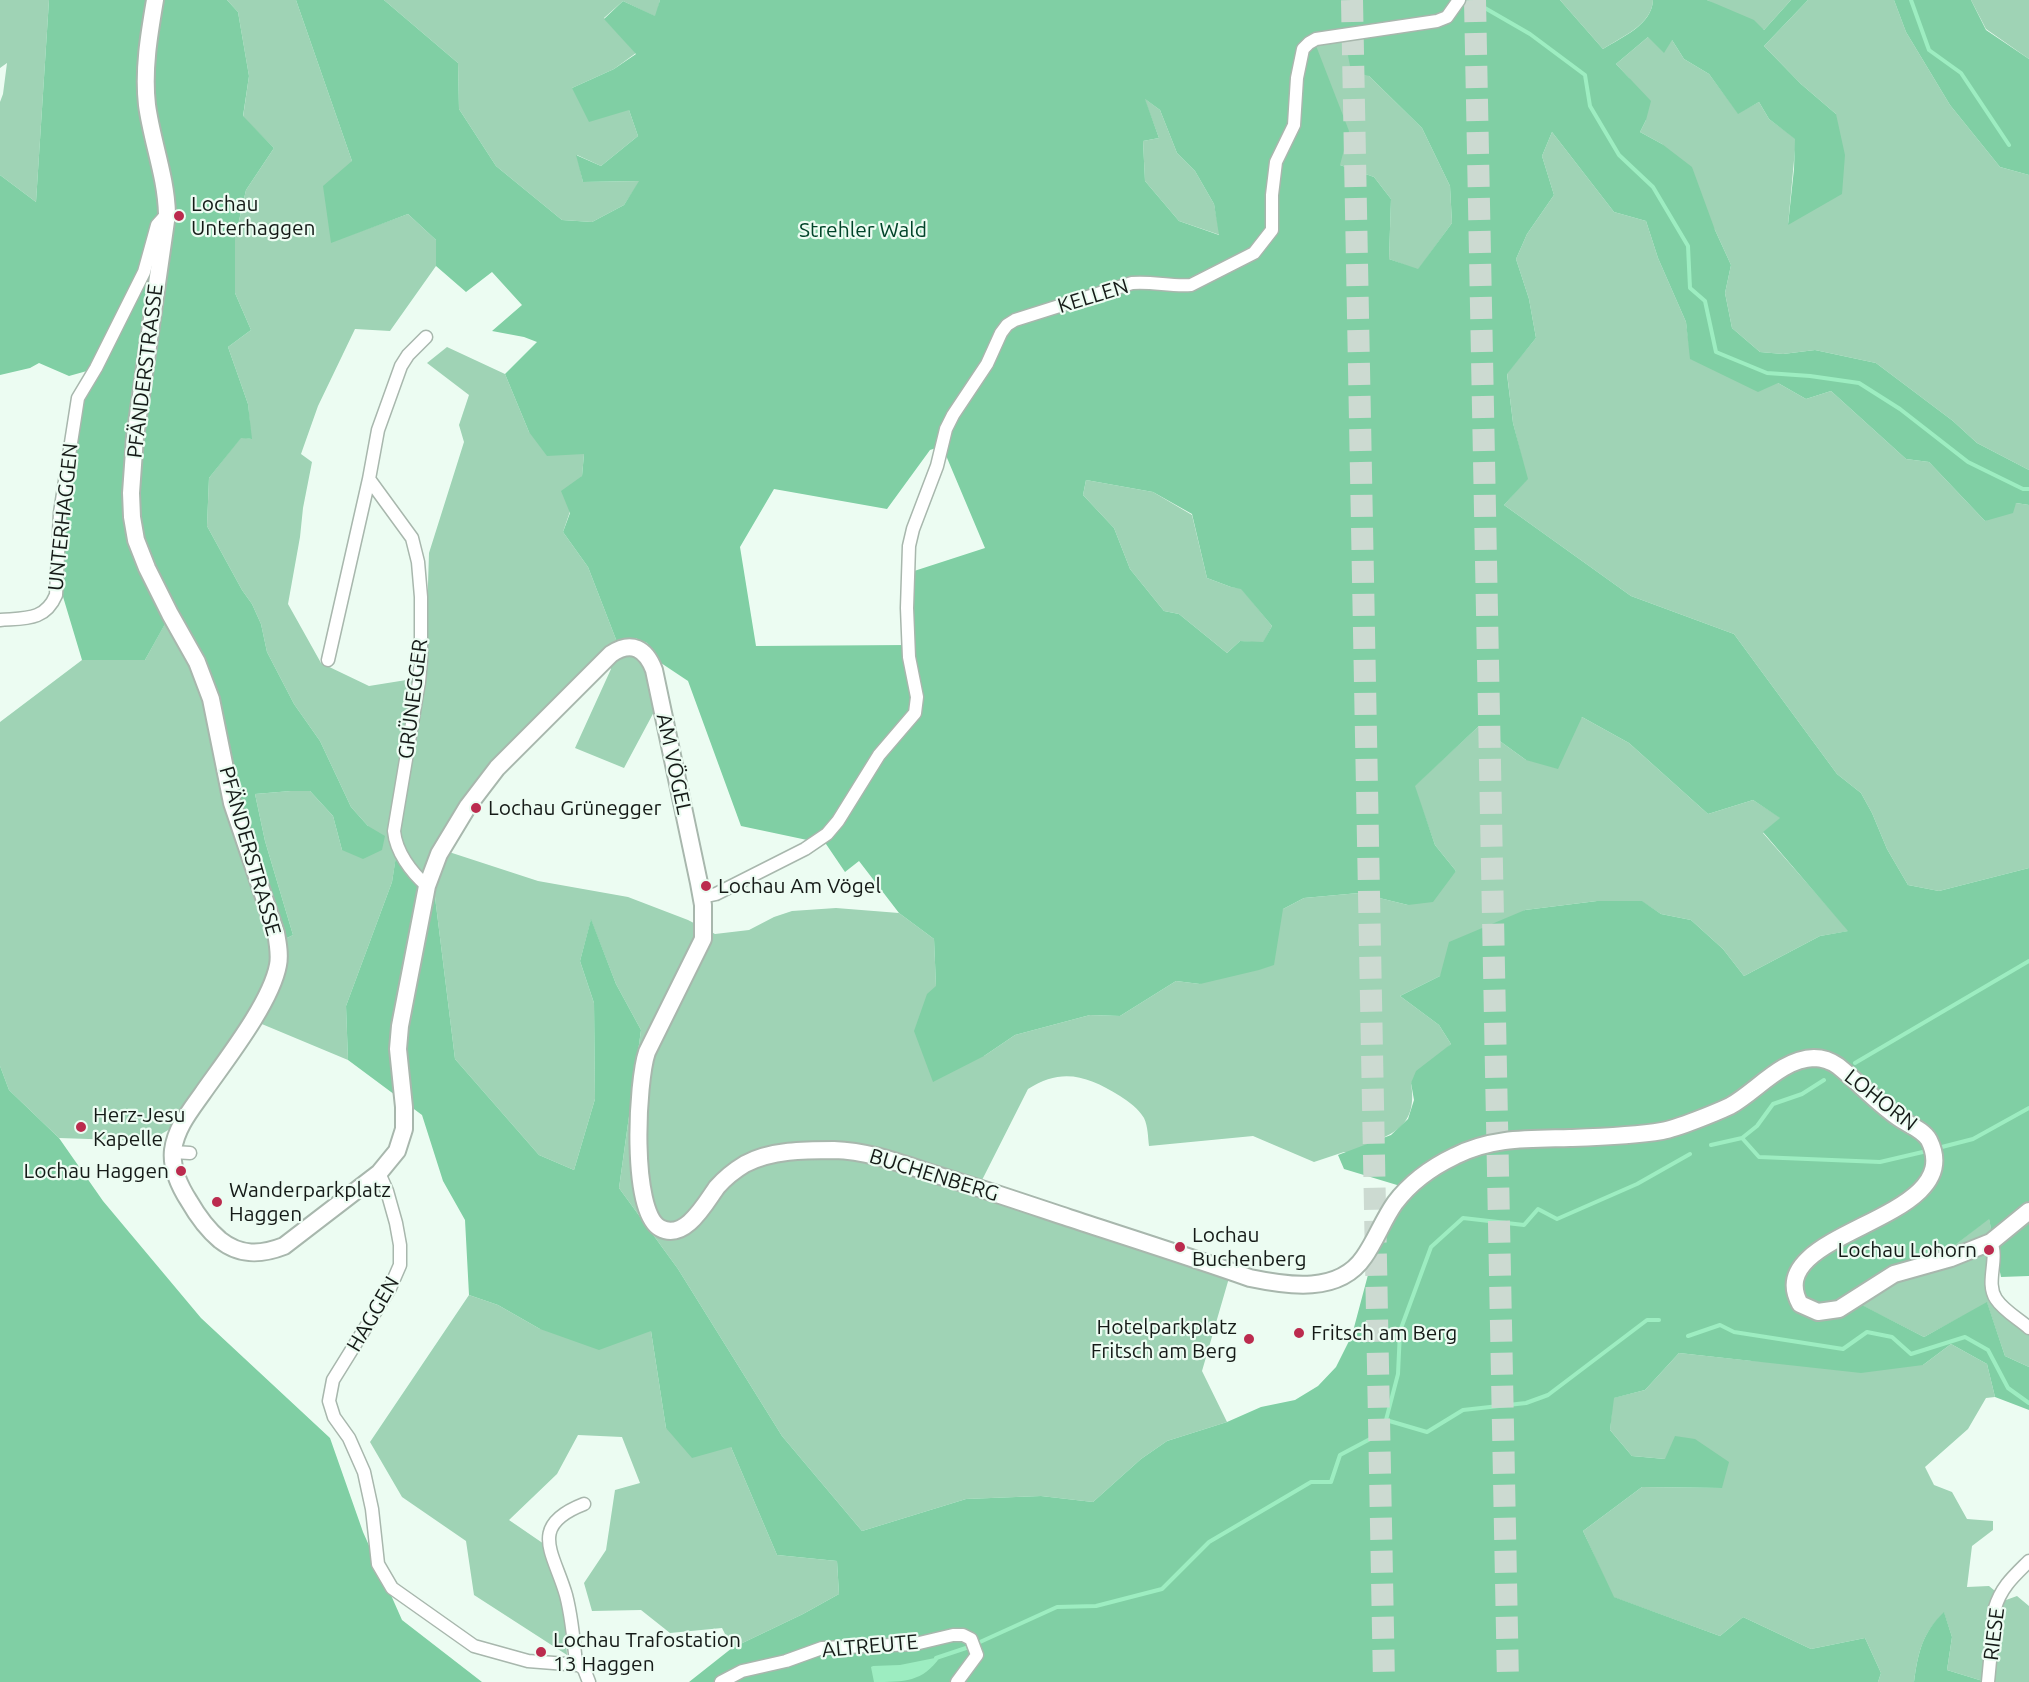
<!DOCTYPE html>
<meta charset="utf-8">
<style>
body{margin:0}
canvas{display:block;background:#ecfcf2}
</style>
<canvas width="2029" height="1682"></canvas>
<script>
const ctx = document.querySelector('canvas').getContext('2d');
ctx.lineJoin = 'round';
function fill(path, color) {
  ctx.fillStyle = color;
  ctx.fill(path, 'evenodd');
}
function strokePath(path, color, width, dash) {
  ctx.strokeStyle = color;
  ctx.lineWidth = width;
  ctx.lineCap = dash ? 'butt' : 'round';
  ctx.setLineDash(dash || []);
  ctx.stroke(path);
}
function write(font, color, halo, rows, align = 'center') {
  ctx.font = font + ' Ubuntu,sans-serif';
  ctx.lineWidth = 4.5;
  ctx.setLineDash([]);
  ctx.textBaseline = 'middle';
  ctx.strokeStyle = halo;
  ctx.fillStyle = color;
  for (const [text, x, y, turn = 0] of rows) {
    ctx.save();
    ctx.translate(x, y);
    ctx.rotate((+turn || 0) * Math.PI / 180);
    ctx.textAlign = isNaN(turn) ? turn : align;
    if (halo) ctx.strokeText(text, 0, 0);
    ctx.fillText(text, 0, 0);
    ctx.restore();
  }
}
const green = new Path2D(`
 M 0,0 L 49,0 L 36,202 L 0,175 L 0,102 L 3,94 L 7,63 L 0,68 Z
 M 227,0 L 296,0 L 352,161 L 331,242 L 408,214 L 436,240 L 436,266 L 390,331 L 355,329 L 318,406 L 301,454 L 312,462 L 303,508 L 300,537 L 288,604 L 321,663 L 369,686 L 425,677 L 429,553 L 464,442 L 459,425 L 469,395 L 427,363 L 447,347 L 505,374 L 529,432 L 584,454 L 582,476 L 563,532 L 588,567 L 617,642 L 497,759 L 446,851 L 538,881 L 628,897 L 688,920 L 715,934 L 749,930 L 774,917 L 792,911 L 836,908 L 899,913 L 934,939 L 936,986 L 984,1056 L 1015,1035 L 1090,1015 L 1120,1016 L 1176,981 L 1200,984 L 1283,909 L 1304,898 L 1359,893 L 1408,905 L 1456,871 L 1435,845 L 1414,786 L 1479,726 L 1526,760 L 1582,717 L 1629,743 L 1708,814 L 1753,800 L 1781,818 L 1763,833 L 1849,931 L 1820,936 L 1744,976 L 1723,949 L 1691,920 L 1661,914 L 1641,901 L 1597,901 L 1525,910 L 1440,976 L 1400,996 L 1439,1025 L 1451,1044 L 1411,1083 C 1419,1132 1386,1135 1351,1152 L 1344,1152 L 1314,1162 L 1253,1136 L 1149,1146 C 1148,1138 1148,1126 1144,1118 C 1138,1108 1129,1102 1120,1096 C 1088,1076 1062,1067 1028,1089 L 978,1188 L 1229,1278 L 1202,1371 L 1227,1422 L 1167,1441 L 1141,1459 L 1093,1502 L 1041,1496 L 966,1499 L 862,1531 L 782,1436 L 678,1269 L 619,1188 L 641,1030 L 616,984 L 591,920 L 580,961 L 594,1003 L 595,1099 L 574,1170 L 539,1155 L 455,1059 L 435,897 L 396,857 L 392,882 L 346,1006 L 348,1060 L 257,1022 L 281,941 L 293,935 L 265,841 L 255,794 L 291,791 L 310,791 L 333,816 L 342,850 L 368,826 L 351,807 L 320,741 L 294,704 L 267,652 L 261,624 L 252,604 L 242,590 L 207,526 L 209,478 L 241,437 L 251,439 L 248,404 L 228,347 L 251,330 L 235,293 L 235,238 L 246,190 L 274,148 L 243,117 L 249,76 L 238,12 Z
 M 384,0 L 660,0 L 656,17 L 623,1 L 604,18 L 636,53 L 614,69 L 572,88 L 629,110 L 638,136 L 601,166 L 577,155 L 583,182 L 640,181 L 624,205 L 592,222 L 562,220 L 496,166 L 459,109 L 458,63 Z
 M 1560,0 L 1653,0 C 1652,25 1621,37 1603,49 Z
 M 1707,0 L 1791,0 L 1764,30 Z
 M 1808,0 L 1894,0 L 1906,32 L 1950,105 L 2000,167 L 2029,175 L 2029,470 L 1977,443 L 1953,421 L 1876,363 L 1815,350 L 1783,354 L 1760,352 L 1732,328 L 1725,293 L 1731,265 L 1715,230 L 1662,144 L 1640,132 L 1646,120 L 1629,78 L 1616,64 L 1648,37 L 1672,40 L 1684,59 L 1709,74 L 1738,113 L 1759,102 L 1769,119 L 1796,139 L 1788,225 L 1836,114 L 1801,84 L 1764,46 Z
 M 1971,0 L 2029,0 L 2029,59 L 1986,29 Z
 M 1344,35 L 1369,76 L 1422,128 L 1450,186 L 1452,223 L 1418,270 L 1389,259 L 1391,199 L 1374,177 L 1340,165 L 1315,42 Z
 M 1144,98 L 1160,110 L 1177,153 L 1195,171 L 1214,204 L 1220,235 L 1179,221 L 1145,181 L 1143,141 L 1159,138 Z
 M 1552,132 L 1614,212 L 1646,221 L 1658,258 L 1686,322 L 1691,359 L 1778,383 L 1806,399 L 1831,391 L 1906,459 L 1929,462 L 1985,521 L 2016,503 L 2029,505 L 2029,868 L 1939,891 L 1908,885 L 1887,849 L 1872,813 L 1861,793 L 1837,774 L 1734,634 L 1631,596 L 1504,505 L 1527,479 L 1513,423 L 1507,373 L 1536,338 L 1529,299 L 1516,259 L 1527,234 L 1554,195 L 1542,156 Z
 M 1086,480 L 1153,492 L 1192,515 L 1207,578 L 1231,587 L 1241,588 L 1272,626 L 1263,643 L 1240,641 L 1227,653 L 1179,614 L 1164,611 L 1130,569 L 1114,528 L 1083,495 Z
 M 167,620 L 192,663 L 271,934 L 272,971 L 245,1018 L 170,1129 L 149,1141 L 59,1138 L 9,1090 L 0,1066 L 0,722 L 82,660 L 145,660 Z
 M 628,654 L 644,661 L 655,710 L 624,768 L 575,748 L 611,669 L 608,664 Z
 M 1989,1218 L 1998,1264 L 1996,1279 L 1999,1292 L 2029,1326 L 2029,1367 L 2005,1356 L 1987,1303 L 1924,1337 L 1857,1303 L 1942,1255 Z
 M 469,1295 L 498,1305 L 540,1329 L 651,1331 L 666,1428 L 731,1447 L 777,1555 L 837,1561 L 839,1594 L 803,1614 L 732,1648 L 722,1628 L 670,1633 L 641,1610 L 592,1611 L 584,1583 L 606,1550 L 615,1490 L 640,1483 L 622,1437 L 578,1435 L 557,1474 L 509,1520 L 544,1544 L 564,1605 L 567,1655 L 474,1595 L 466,1541 L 402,1497 L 370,1442 Z
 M 1951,1344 L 1987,1364 L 1995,1397 L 1986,1398 L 1968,1429 L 1925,1467 L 1934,1485 L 1952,1492 L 1967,1519 L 1993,1521 L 1993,1530 L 1972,1546 L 1967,1587 L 1989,1586 L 2006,1600 L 2017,1596 L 2029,1606 L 2029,1682 L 1986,1682 L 1947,1670 L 1952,1637 L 1944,1613 C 1922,1633 1918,1653 1914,1682 L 1878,1682 L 1881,1673 L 1865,1638 L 1811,1649 L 1743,1617 L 1720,1636 L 1613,1597 L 1583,1531 L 1642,1487 L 1722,1488 L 1665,1459 L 1632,1456 L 1610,1430 L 1613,1398 L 1645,1390 L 1679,1353 L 1753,1361 L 1923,1365 Z`);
const forest = new Path2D(`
 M 49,0 L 227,0 L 238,12 L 249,76 L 243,116 L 274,148 L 246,190 L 235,238 L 235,293 L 251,330 L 228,347 L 248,404 L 252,439 L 241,438 L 209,478 L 207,526 L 242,590 L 252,604 L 261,624 L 267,652 L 294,704 L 320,741 L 351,807 L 368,826 L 385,836 L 382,850 L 363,859 L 342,850 L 333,816 L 310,791 L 291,791 L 255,794 L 265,841 L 293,935 L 281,941 L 232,803 L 211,699 L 170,615 L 145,660 L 82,660 L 58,580 L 78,398 L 94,369 L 69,376 L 39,363 L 30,368 L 0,375 L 0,175 L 36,202 Z
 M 296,0 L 384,0 L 458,63 L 459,109 L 496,166 L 562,220 L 592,222 L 624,205 L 639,181 L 583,182 L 576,155 L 601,166 L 638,136 L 629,110 L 589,122 L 572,88 L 614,69 L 636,54 L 604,19 L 623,1 L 655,16 L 660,0 L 1560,0 L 1603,49 C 1622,37 1652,25 1653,0 L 1707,0 L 1754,20 L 1764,30 L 1791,0 L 1808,0 L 1764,46 L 1801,84 L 1836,114 L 1845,155 L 1842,194 L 1788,225 L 1794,169 L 1795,139 L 1769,119 L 1759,102 L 1738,114 L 1709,74 L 1684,59 L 1672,40 L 1664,53 L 1648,37 L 1616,64 L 1651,101 L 1646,120 L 1640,132 L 1662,144 L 1692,167 L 1715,230 L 1731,265 L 1725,293 L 1732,328 L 1760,352 L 1783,354 L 1815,350 L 1876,363 L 1953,421 L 1977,443 L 2029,470 L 2029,505 L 2016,503 L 2013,513 L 1985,521 L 1929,462 L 1906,459 L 1831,391 L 1806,399 L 1778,383 L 1758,392 L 1690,359 L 1686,322 L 1658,258 L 1646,221 L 1614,212 L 1552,132 L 1542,156 L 1554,195 L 1527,234 L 1516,259 L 1529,299 L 1536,338 L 1507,374 L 1513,423 L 1528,479 L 1504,505 L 1631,596 L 1734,634 L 1837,774 L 1861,793 L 1872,813 L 1887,849 L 1908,885 L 1939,891 L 2029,868 L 2029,1276 L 2001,1277 L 1989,1219 L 1942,1255 L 1858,1303 L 1924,1337 L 1987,1302 L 2005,1356 L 2029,1367 L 2029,1410 L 1995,1397 L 1987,1364 L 1951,1344 L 1923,1365 L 1861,1373 L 1679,1353 L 1645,1390 L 1614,1398 L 1610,1430 L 1632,1456 L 1665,1459 L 1675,1436 L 1695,1439 L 1729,1462 L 1722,1488 L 1642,1487 L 1583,1531 L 1614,1597 L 1720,1636 L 1743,1617 L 1811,1649 L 1865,1638 L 1881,1673 L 1878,1682 L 689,1682 L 732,1648 L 803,1614 L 839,1594 L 837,1561 L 777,1555 L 731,1447 L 692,1458 L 666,1428 L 651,1331 L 599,1350 L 540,1329 L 498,1305 L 469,1295 L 465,1220 L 443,1181 L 422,1115 L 348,1060 L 346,1006 L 392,882 L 396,856 L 435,897 L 455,1059 L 539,1155 L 574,1170 L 595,1099 L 594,1003 L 580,961 L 591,919 L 616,984 L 641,1030 L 619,1188 L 678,1269 L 782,1436 L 862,1531 L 966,1499 L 1041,1496 L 1093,1502 L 1141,1459 L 1167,1441 L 1227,1422 L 1261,1407 L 1295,1400 L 1318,1386 L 1336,1367 L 1352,1335 L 1373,1256 L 1406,1191 L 1397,1185 L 1344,1169 L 1338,1155 L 1391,1135 L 1408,1119 L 1414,1100 L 1411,1083 L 1416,1071 L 1451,1044 L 1439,1025 L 1400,996 L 1440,976 L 1449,942 L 1525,910 L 1597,901 L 1642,901 L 1661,914 L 1691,920 L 1723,949 L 1744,976 L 1820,936 L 1848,931 L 1763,832 L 1780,818 L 1753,800 L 1708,814 L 1629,743 L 1582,717 L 1558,769 L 1526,760 L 1479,726 L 1415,786 L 1435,845 L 1456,871 L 1433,902 L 1408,905 L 1359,893 L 1304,898 L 1283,909 L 1274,965 L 1259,970 L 1200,984 L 1176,981 L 1120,1016 L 1090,1015 L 1015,1035 L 984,1056 L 933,1082 L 914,1031 L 927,994 L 936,986 L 934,939 L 899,913 L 859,861 L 845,872 L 826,844 L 741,826 L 688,681 L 661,663 L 647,643 L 635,638 L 617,642 L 588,567 L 563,532 L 570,513 L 561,491 L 582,476 L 584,454 L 547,456 L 529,432 L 505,374 L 537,342 L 524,337 L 492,331 L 522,305 L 492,272 L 466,292 L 436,266 L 436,240 L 408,214 L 331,243 L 323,186 L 352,161 ZM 1344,35 L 1351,71 L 1369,76 L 1422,128 L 1450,186 L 1452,223 L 1418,269 L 1389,259 L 1391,199 L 1374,177 L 1340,165 L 1349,131 L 1315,43 ZM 1145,99 L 1160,110 L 1177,153 L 1195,171 L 1214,204 L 1219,235 L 1179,221 L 1145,181 L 1143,141 L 1159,138 ZM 942,446 L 985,548 L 908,573 L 908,645 L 756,646 L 740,547 L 774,489 L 887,509 L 930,450 ZM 1086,480 L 1153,492 L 1192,514 L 1207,578 L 1231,587 L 1241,589 L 1272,626 L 1263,642 L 1240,641 L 1227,653 L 1179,614 L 1164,611 L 1130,569 L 1114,528 L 1083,495 Z
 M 1894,0 L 1971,0 L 1986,30 L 2029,59 L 2029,175 L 2000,167 L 1950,105 L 1906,32 Z
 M 0,1066 L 9,1090 L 59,1138 L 103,1201 L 201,1318 L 330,1438 L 363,1532 L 402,1620 L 482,1682 L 0,1682 Z
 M 1944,1612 L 1952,1637 L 1947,1670 L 1986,1682 L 1914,1682 C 1918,1653 1922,1633 1944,1612 Z`);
const water = new Path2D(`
 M 940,1657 C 923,1682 904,1682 874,1682 L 871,1667 L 873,1666 L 900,1665 Z`);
const stream = new Path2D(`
 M 1471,0 L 1530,34 L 1585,75 L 1590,106 L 1619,155 L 1653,187 L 1688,246 L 1690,288 L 1705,301 L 1716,352 L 1767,373 L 1810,376 L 1859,383 L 1900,409 L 1968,462 L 2023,489 L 2029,489
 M 1911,0 L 1929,50 L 1961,73 L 2009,145
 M 1855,1063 L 2029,961
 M 1742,1138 L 1757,1126 L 1773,1104 L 1802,1094 L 1824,1080
 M 1711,1145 L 1742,1138 L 1759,1157 L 1880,1162 L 1927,1151
 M 1934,1149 L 1973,1139 L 2029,1108
 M 1688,1336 L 1720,1325 L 1734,1332 L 1843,1349 L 1867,1332 L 1892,1337 L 1911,1354 L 1965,1337 L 1988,1350 L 2008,1388 L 2029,1403
 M 1386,1420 L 1427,1432 L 1463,1410 L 1526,1403 L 1548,1395 L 1647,1320 L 1659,1320
 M 936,1658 L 969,1647 L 1057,1607 L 1096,1606 L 1162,1589 L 1209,1542 L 1311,1482 L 1331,1482 L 1340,1455 L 1372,1438 L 1386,1420 L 1398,1374 L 1400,1331 L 1431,1247 L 1463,1218 L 1524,1225 L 1538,1209 L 1557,1219 L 1637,1184 L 1690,1154`);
const motorwayTunnel = new Path2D(`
 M 1352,0 L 1384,1682
 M 1475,0 L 1508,1682`);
const minor = new Path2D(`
 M 426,337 L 408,355 L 401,366 L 378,430 L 369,479 L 412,538 L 418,562 L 421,597 L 421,661 L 419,682 L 394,831 C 396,852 411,872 427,886
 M 0,620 C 25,618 45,621 56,595 L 60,513 L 78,398 L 96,368 L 144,272 L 157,225 L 166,215
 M 328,660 L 369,479
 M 702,897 L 716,894 L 805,849 L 827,834 L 838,821 L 879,755 L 915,713 L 917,697 L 909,657 L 907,608 L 909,546 L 913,529 L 937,466 L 946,429 L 953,415 L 987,364 L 1001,333 L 1007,325 L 1015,320 L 1132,283 C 1152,281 1172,287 1191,285 L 1254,253 L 1272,230 L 1272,195 L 1276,162 L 1294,125 L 1297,78 L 1303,49 L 1309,43 L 1316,39 L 1437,21 L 1447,17 L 1459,0
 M 173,1152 L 190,1153
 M 379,1173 L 387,1191 L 396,1223 L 400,1245 L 400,1265 L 390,1288 L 333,1380 L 329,1401 L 334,1417 L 349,1438 L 364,1472 L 372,1509 L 378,1564 L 392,1588 L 474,1646 L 528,1661 L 579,1665 L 584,1669 L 589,1682
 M 1991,1242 C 1999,1260 1985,1282 1996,1299 C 2004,1311 2019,1319 2029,1328
 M 576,1665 C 574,1641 572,1618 566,1595 C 554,1553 527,1526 584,1504
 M 721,1682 L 742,1671 L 786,1661 L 822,1648 L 915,1644 L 953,1635 L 963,1635 L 971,1639 L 977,1655 L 957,1682
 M 1988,1682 L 1995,1608 C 2001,1587 2014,1576 2029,1561`);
const tertiary = new Path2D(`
 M 155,0 C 149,35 143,70 147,105 C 152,142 166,176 167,214 L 135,437 L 131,493 L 132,517 L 136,540 L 147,568 L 170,614 L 197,662 L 211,699 L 232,803 L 276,933 C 278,944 280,955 278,965 C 271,1003 225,1061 202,1094 C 190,1111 176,1128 173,1150 C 171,1167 180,1187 189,1201 C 197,1215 207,1229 220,1240 C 240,1256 261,1255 284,1246 L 379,1173 L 397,1151 L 404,1129 L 404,1107 L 398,1049 L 400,1026 L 427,886 L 439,854 L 468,806 L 497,768 L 611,654 C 632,640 646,649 654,670 L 699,883 L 703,905 L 703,939 L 647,1052 C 637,1081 630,1211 660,1228 C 685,1242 706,1202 717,1187 C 725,1178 735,1170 745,1164 C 771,1150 805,1150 834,1150 C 874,1151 915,1169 953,1180 C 992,1192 1030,1205 1069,1218 C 1130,1238 1190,1257 1250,1278 C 1288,1286 1339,1294 1364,1257 C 1376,1240 1383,1220 1395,1203 C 1410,1183 1432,1167 1455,1156 C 1492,1137 1530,1139 1570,1138 C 1600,1137 1633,1136 1662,1131 C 1678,1128 1715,1113 1730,1106 C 1757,1091 1781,1059 1814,1058 C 1822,1058 1831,1061 1838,1066 C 1858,1082 1875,1101 1896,1116 C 1906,1124 1923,1129 1929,1140 C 1970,1223 1759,1229 1800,1304 L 1818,1312 L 1839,1309 L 1894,1274 L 1951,1258 L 1991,1242 L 2029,1211`);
const markers = [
 [179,216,6,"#bb2b4e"],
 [476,808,6,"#bb2b4e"],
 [706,886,6,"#bb2b4e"],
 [81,1127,6,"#bb2b4e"],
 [181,1171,6,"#bb2b4e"],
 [217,1202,6,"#bb2b4e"],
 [1180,1247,6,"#bb2b4e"],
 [1989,1250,6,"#bb2b4e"],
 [1299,1333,6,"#bb2b4e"],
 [1249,1339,6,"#bb2b4e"],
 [541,1652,6,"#bb2b4e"]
];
const poiNames = [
 ["Lochau",191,204],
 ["Unterhaggen",191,228],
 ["Lochau Grünegger",488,808],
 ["Lochau Am Vögel",718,886],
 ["Herz-Jesu",93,1115],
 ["Kapelle",93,1139],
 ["Lochau Haggen",169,1171,"right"],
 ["Wanderparkplatz",229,1190],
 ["Haggen",229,1214],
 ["Lochau",1192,1235],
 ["Buchenberg",1192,1259],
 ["Lochau Lohorn",1977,1250,"right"],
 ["Hotelparkplatz",1237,1327,"right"],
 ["Fritsch am Berg",1237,1351,"right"],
 ["Fritsch am Berg",1311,1333],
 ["Lochau Trafostation",553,1640],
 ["13 Haggen",553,1664]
];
const parkNames = [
 ["Strehler Wald",863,230]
];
const streetNames = [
 ["KELLEN",1093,296,-17],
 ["PFÄNDERSTRASSE",145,371,-83],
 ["UNTERHAGGEN",63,517,-84],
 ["GRÜNEGGER",413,699,-83],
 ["AM VÖGEL",674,764,78],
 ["PFÄNDERSTRASSE",250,851,74],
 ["LOHORN",1881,1100,38],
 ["BUCHENBERG",934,1175,17],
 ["HAGGEN",373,1314,-60],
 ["RIESE",1994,1634,-83],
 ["ALTREUTE",870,1646,-5]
];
fill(green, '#9fd3b5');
fill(forest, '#80cfa4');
fill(water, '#9dedc1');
strokePath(stream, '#9dedc1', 4);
strokePath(motorwayTunnel, '#ccdad1', 22, [22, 11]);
strokePath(minor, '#a8b7ad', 15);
strokePath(tertiary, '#a8b7ad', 20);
strokePath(minor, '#fff', 12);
strokePath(tertiary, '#fff', 16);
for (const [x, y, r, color] of markers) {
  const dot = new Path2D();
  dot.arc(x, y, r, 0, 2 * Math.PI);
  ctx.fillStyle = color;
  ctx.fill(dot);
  strokePath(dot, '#ecfcf2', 2);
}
write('21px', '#151a17', '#ecfcf2', poiNames, 'left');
write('21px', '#014429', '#ecfcf2', parkNames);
write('21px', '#151a17', '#ecfcf2', streetNames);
</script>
